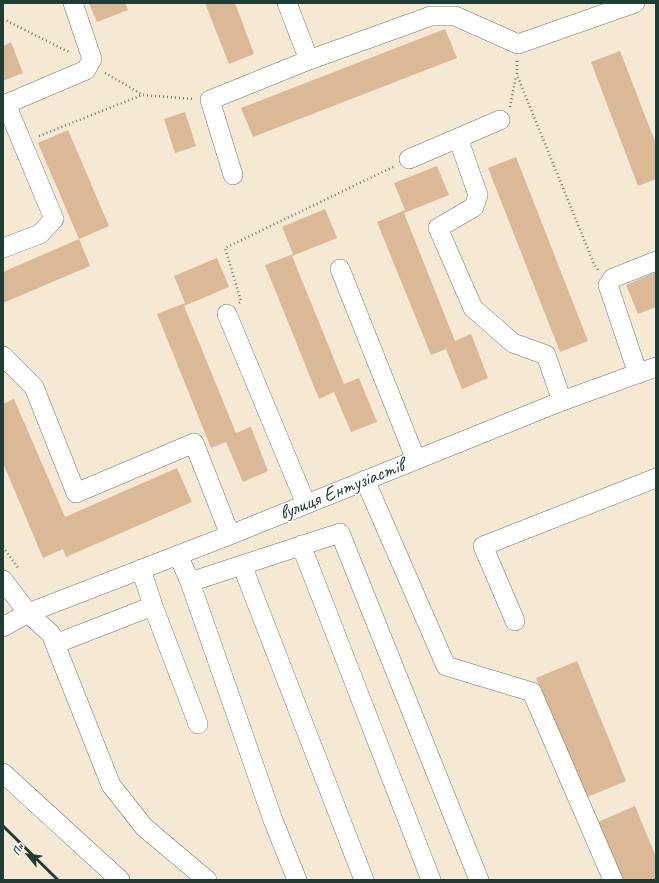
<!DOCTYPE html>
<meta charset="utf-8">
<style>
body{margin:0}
#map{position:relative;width:659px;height:883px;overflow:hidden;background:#f5e9d3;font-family:Caveat,sans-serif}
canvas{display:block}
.frame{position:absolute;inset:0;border:4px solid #1f3d34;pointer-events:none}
.north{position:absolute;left:8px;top:835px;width:40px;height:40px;-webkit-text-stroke:3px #fff;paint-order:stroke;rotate:299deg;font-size:11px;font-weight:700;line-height:16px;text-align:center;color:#1f3d34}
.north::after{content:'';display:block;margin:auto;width:14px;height:18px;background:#1f3d34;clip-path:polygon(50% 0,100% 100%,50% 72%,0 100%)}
</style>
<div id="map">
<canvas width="659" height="883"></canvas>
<div class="frame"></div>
<div class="north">Пн</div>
</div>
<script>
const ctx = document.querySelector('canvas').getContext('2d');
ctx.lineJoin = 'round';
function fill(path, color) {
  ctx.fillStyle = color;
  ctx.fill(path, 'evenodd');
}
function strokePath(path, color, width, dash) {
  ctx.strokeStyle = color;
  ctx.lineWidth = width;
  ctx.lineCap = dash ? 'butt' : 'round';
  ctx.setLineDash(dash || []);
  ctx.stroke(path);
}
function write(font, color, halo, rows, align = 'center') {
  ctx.font = font + ' Caveat,sans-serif';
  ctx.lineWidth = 3;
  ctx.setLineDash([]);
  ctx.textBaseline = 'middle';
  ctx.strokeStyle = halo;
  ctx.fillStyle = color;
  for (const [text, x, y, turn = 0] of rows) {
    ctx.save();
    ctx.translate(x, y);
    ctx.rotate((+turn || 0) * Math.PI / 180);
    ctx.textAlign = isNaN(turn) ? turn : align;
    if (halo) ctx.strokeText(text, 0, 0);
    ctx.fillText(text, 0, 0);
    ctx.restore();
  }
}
const building = new Path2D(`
 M 89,3 L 125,3 L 128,10 L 97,22 Z
 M 205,3 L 235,3 L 254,54 L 229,64 Z
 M 445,29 L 457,58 L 253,137 L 241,108 Z
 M 11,42 L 23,73 L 3,81 L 3,46 Z
 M 620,51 L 656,144 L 656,179 L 638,186 L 591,62 Z
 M 185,112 L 196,146 L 175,153 L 164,119 Z
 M 68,130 L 109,226 L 79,239 L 38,143 Z
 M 516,157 L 588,341 L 560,352 L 488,168 Z
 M 437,166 L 449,195 L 404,213 L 455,341 L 471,334 L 488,378 L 462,389 L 446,349 L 431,355 L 377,222 L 405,210 L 394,183 Z
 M 325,209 L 337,238 L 292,256 L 344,384 L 359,378 L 377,422 L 351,432 L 334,392 L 319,399 L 265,265 L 293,254 L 282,227 Z
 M 79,239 L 90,266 L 3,303 L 3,272 Z
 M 217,258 L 229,287 L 184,306 L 236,433 L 251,427 L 268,471 L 243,482 L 226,442 L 211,448 L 157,314 L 185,303 L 174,276 Z
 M 656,272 L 656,307 L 638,314 L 626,285 Z
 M 14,399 L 65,517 L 177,468 L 192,502 L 66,557 L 63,549 L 43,558 L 3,463 L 3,404 Z
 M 577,661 L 626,781 L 585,798 L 536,678 Z
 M 635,806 L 656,857 L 656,880 L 622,880 L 598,822 Z`);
const path = new Path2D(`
 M 3,19 L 71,53
 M 517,61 L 517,75 L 594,264 L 598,270
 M 105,73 L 143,95 L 194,99
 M 510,107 L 516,76
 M 39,136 L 142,95
 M 239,303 L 241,301 L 225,248 L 395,166
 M 3,547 L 19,569`);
const minor = new Path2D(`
 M 287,3 L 309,60
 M 458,138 L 478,195 L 474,207 L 438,228 L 473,308 L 513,343 L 546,355 L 562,401
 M 409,159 L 500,120
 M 233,175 L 210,100 L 309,60 L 431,16 L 455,16 L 518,44 L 635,3
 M 3,248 L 40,234 L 54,219 L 6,104 L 86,70 L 92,59 L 73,3
 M 340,269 L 416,460
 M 227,314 L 306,504
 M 3,356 L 34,387 L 76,493 L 194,443 L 230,535
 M 638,374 L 608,285 L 613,278 L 656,261
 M 365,480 L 446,666 L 532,692 L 613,880
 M 301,545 L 431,880
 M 178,555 L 190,582 L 340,533 L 479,880
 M 242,565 L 364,880
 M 3,580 L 28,613 L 51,634 L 111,785 L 144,827 L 207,880
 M 190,582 L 273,820 L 297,880
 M 153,606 L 198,724
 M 515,621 L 483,546 L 656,478
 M 3,627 L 28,613 L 230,535 L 562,401 L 656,367
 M 55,644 L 153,606 L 141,569
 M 3,773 L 120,880`);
const rail = new Path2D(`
 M 3,826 L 58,880`);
const streetNames = [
 ["вулиця Ентузіастів",342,490,-22]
];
fill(building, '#dbb896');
strokePath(minor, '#6a796c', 20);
strokePath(path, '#6a796c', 2.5, [1, 3]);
strokePath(minor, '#fff', 19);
strokePath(rail, '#1f3d34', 3);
write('20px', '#1f3d34', '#fff', streetNames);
</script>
